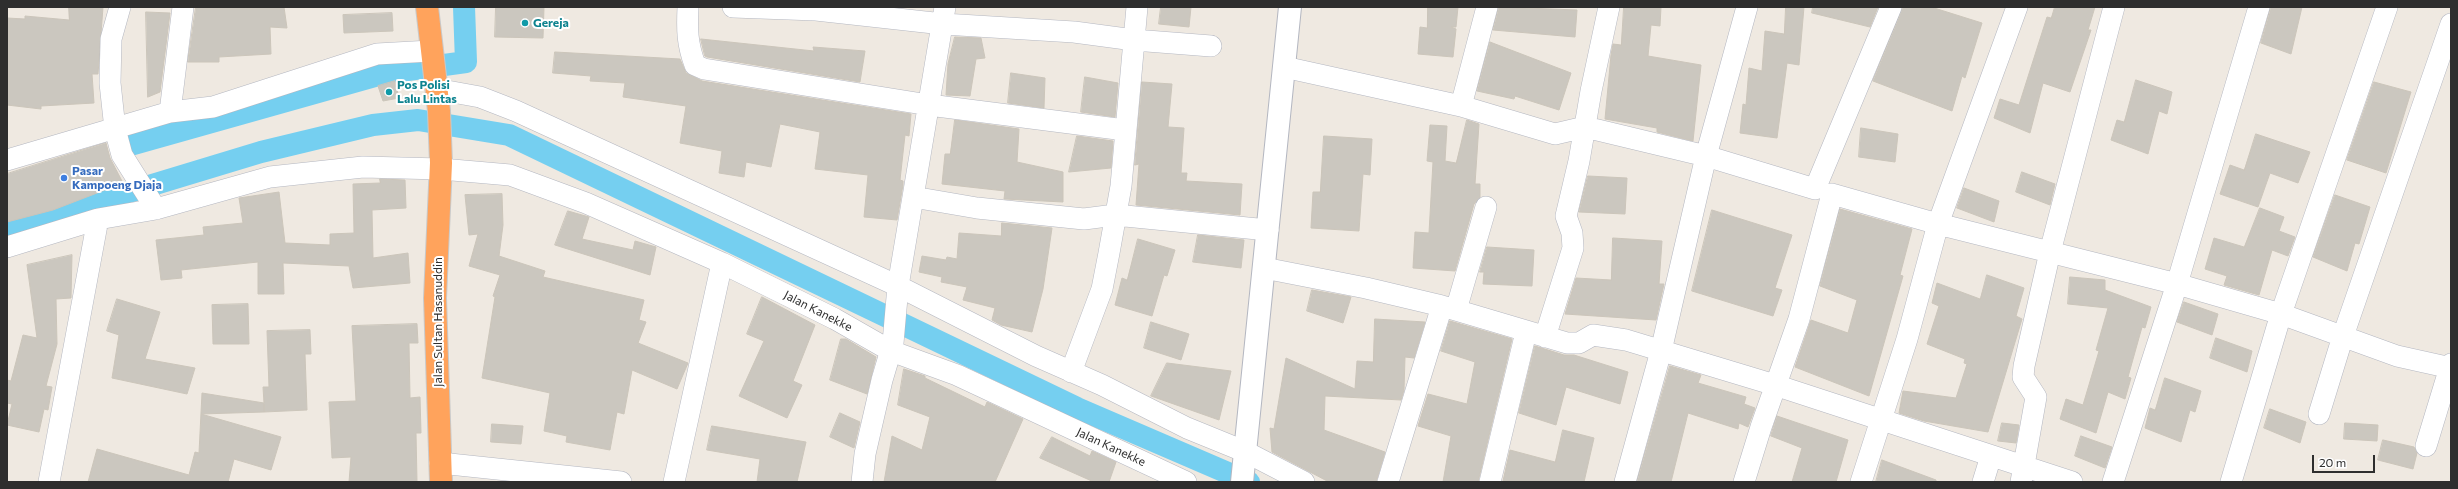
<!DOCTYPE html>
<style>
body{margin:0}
#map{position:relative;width:2458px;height:489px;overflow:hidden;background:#efe9e1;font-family:Commissioner,sans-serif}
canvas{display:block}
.frame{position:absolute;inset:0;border:8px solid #2e2e2e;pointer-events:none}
.scale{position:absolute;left:2312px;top:455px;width:63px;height:18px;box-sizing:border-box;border:2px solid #2e2e2e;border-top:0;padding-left:5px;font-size:12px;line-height:14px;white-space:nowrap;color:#2e2e2e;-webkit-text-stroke:3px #fff;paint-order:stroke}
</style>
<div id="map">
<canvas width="2458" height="489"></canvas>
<div class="frame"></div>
<div class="scale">20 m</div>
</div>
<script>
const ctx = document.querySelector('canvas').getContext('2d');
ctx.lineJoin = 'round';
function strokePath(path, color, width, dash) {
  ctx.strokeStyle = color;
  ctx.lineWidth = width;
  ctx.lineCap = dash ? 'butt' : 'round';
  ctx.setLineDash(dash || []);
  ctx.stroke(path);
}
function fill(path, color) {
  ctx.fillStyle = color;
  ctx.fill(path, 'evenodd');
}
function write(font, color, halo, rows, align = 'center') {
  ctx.font = font + ' Commissioner,sans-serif';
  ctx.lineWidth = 4;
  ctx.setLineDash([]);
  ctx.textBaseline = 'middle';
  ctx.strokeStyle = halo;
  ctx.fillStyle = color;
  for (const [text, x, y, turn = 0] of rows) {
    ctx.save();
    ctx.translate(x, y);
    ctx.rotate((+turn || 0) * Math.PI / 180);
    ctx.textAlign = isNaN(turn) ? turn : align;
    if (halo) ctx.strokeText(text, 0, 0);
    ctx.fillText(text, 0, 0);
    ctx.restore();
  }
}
const canal = new Path2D(`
 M 127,146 L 386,73 L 466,62 L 464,7
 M 7,229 L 261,152 L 373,125 L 418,120 L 509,135 L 1077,408 L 1249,482`);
const building = new Path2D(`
 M 69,7 L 103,7 L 98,74 L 92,74 L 94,103 L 41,106 L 41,109 L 7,105 L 7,18 L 25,19 L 25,16 L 69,20 Z
 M 196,7 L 284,7 L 287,28 L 270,27 L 271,54 L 219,57 L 219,62 L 188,62 Z
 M 496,7 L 544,7 L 543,38 L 495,37 Z
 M 1161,7 L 1191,7 L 1189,27 L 1159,24 Z
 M 1428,7 L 1458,7 L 1456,27 L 1451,27 L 1456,29 L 1453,57 L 1418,54 L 1420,27 L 1427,28 Z
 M 1499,7 L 1577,10 L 1575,37 L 1493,30 Z
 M 1624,7 L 1661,7 L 1660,26 L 1651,25 L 1648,56 L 1701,65 L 1693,141 L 1657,132 L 1657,128 L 1605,119 L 1611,55 L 1613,44 L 1621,45 Z
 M 1786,7 L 1804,7 L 1799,65 L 1787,63 L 1777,138 L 1740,133 L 1743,104 L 1746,105 L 1749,68 L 1762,71 L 1765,31 L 1784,34 Z
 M 1813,7 L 1878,7 L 1870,27 L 1812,13 Z
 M 1903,7 L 1931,7 L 1982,23 L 1965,78 L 1962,76 L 1952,111 L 1873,81 Z
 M 2055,7 L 2095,7 L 2088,30 L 2091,30 L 2070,92 L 2043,83 L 2030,133 L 1994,118 L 2000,99 L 2019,105 L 2047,17 L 2051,18 Z
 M 2271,7 L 2302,7 L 2291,54 L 2261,43 Z
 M 146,12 L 170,13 L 160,92 L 148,97 Z
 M 392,13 L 393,31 L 344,33 L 343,15 Z
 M 955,37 L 981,38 L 985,58 L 976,59 L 970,96 L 946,95 L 948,64 Z
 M 701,39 L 814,51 L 813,47 L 865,51 L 860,82 L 707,57 L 705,56 Z
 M 1490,42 L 1571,73 L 1559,110 L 1515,96 L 1514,99 L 1477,91 Z
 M 555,52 L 680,59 L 686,73 L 702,81 L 911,114 L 909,136 L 905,135 L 900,180 L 903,181 L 903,185 L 897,220 L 864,217 L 868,175 L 815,169 L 820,132 L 780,124 L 771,167 L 746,162 L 744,177 L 719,173 L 722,151 L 680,143 L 686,106 L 623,97 L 625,83 L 590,81 L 591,76 L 553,73 Z
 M 1011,73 L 1045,78 L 1044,108 L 1008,103 Z
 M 1085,77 L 1118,83 L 1115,117 L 1081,112 Z
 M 2136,80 L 2172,92 L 2167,114 L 2159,111 L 2148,154 L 2111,140 L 2117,120 L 2124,122 Z
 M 395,81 L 399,98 L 383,101 L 378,86 Z
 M 1142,82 L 1172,84 L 1168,127 L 1184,128 L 1181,173 L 1187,173 L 1186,181 L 1242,184 L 1240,215 L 1136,205 L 1139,164 L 1135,165 Z
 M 2374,82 L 2411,92 L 2386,173 L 2347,160 Z
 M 955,120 L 1019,129 L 1017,162 L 1063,172 L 1063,202 L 1004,199 L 1005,191 L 942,184 L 945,154 L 950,154 Z
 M 1467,120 L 1479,124 L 1475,184 L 1480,184 L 1480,197 L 1474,204 L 1455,271 L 1413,268 L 1415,232 L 1429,233 L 1433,162 L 1427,161 L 1430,125 L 1447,126 L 1445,161 L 1456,163 Z
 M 1861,128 L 1898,134 L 1895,162 L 1859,157 Z
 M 2256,134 L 2310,152 L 2298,183 L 2270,173 L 2258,207 L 2220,194 L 2230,165 L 2244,170 Z
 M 1077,136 L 1113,141 L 1111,168 L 1069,172 Z
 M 1324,136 L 1372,139 L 1370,175 L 1363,174 L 1359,231 L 1311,228 L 1313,192 L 1320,192 Z
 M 106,143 L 110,158 L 123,183 L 53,210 L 7,222 L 7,174 Z
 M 2022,172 L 2055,184 L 2050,205 L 2016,192 Z
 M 1588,176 L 1627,178 L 1625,214 L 1579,212 Z
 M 380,179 L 405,180 L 406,208 L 372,210 L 373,258 L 408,253 L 410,283 L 353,288 L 349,266 L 283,263 L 284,294 L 258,294 L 258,262 L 181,270 L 182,278 L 161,280 L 156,240 L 204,235 L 203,227 L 243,223 L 239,198 L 279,192 L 285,243 L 330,245 L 330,234 L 354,233 L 353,184 L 380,183 Z
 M 1964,188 L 1999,201 L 1994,222 L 1957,208 Z
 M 502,194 L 503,225 L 499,256 L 545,271 L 543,277 L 644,300 L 639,320 L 646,322 L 638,343 L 688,363 L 677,389 L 632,370 L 624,414 L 617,412 L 610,450 L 566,442 L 567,436 L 544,431 L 550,393 L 482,378 L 495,297 L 493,296 L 500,275 L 469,266 L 478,234 L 469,235 L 465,195 Z
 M 2335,195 L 2370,207 L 2359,244 L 2355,243 L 2347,271 L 2313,257 Z
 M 2260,208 L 2284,217 L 2279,231 L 2295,237 L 2288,256 L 2272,250 L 2259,295 L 2224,285 L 2227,276 L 2205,269 L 2214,238 L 2244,247 Z
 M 1840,209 L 1912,229 L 1900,275 L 1903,276 L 1869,396 L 1795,367 L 1811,320 L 1848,333 L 1857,300 L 1820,286 Z
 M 1712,210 L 1792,235 L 1775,288 L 1782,290 L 1773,316 L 1692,291 Z
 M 568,211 L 589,217 L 582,239 L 633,250 L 635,241 L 656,247 L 650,275 L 555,245 Z
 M 1002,223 L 1052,228 L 1043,289 L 1032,332 L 1001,325 L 992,320 L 995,308 L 963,300 L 967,287 L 941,282 L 942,277 L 919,272 L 922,256 L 946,260 L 947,257 L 957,259 L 959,233 L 1001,236 Z
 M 1198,235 L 1244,240 L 1241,268 L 1193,262 Z
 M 1613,238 L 1662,241 L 1659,284 L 1664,284 L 1656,320 L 1565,314 L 1576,278 L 1611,280 Z
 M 1138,239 L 1175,250 L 1167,276 L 1164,275 L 1152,316 L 1115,305 L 1122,278 L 1127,280 Z
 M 1487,247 L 1534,250 L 1532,286 L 1483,284 L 1484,272 L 1480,272 Z
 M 72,255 L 71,298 L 56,299 L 57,344 L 46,386 L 52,387 L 48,410 L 44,409 L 39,432 L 7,425 L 12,404 L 7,403 L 7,380 L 11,381 L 23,335 L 37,338 L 27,265 Z
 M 1987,275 L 2024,288 L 2016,316 L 2022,319 L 1988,432 L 1924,421 L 1899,413 L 1903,391 L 1956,398 L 1967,364 L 1964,363 L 1965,359 L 1927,344 L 1939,306 L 1932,303 L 1937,283 L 1980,299 Z
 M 2070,277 L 2105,280 L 2105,290 L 2151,307 L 2145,328 L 2142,327 L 2128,377 L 2131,378 L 2125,399 L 2108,392 L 2096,433 L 2060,419 L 2066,399 L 2083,405 L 2099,351 L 2096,350 L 2108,308 L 2068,304 Z
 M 1312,290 L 1351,297 L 1343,323 L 1307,311 Z
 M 762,297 L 815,325 L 793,381 L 802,385 L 787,418 L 739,396 L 764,341 L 747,334 Z
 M 117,299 L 160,312 L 145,359 L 195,368 L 187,394 L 112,378 L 119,335 L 107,331 Z
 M 2184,302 L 2218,314 L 2212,335 L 2177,322 Z
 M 248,304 L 249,344 L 213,344 L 212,305 Z
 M 1375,319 L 1425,322 L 1414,358 L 1405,357 L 1404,390 L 1401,400 L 1325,396 L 1324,430 L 1385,452 L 1376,482 L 1329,482 L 1272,452 L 1270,428 L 1274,429 L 1286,358 L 1355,389 L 1357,361 L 1373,362 Z
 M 1450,321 L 1512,339 L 1478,482 L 1443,482 L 1451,436 L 1418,426 L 1428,394 L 1467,404 L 1475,362 L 1441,351 Z
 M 1151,322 L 1189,334 L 1181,360 L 1144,348 Z
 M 417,324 L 418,343 L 409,343 L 410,398 L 420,397 L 421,433 L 416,433 L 417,482 L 349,482 L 351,457 L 332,458 L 329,402 L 356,401 L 352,326 Z
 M 310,330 L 311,354 L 305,354 L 307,410 L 264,412 L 264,404 L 264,412 L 201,414 L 281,437 L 271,470 L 234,459 L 228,482 L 88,482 L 97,449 L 189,475 L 195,452 L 199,453 L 202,393 L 264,403 L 263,387 L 269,387 L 267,331 Z
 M 2216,338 L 2252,351 L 2247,372 L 2210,358 Z
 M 841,339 L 846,339 L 876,357 L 867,394 L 830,380 Z
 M 1535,346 L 1564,355 L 1574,355 L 1628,372 L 1620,404 L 1566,387 L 1556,425 L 1519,413 Z
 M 1167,363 L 1231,371 L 1219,420 L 1151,396 Z
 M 1670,366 L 1701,375 L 1698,383 L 1746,397 L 1744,404 L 1755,408 L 1748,427 L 1739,423 L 1738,429 L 1688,413 L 1671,482 L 1637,482 Z
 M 904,369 L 925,376 L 925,378 L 985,407 L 987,402 L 1023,419 L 995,482 L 884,482 L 892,436 L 922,450 L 930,417 L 898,405 Z
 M 2165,378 L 2201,391 L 2195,412 L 2190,410 L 2181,442 L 2145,428 L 2150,408 L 2155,410 Z
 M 2270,409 L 2306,422 L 2300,443 L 2264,428 Z
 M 840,413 L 860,422 L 854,448 L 830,437 Z
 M 1777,416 L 1848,440 L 1836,482 L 1792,482 L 1802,448 L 1771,436 Z
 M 2002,423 L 2019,425 L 2016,443 L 1998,441 Z
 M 2345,423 L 2378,425 L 2377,441 L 2344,439 Z
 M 492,424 L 523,426 L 521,444 L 491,442 Z
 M 712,426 L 806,442 L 797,482 L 757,482 L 760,459 L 707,450 Z
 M 1563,430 L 1594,438 L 1584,482 L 1503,481 L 1510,450 L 1555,462 Z
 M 2081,436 L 2112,447 L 2105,468 L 2075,456 Z
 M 1052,437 L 1090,456 L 1092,451 L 1116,462 L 1109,482 L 1094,482 L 1040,458 Z
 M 2383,440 L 2414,447 L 2417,453 L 2413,469 L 2378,460 Z
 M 1882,460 L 1936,480 L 1936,482 L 1876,482 Z`);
const street = new Path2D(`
 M 120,7 L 111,39 L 110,83 L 115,129 L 122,155 L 156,209
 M 688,7 C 687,30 687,43 695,65 L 704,69 L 929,105 L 1125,130
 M 733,7 L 816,10 L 943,24 L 1074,32 L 1134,40 L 1211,46
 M 1284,67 L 1461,106 L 1555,134 L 1585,127 L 1706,156 L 1815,189 L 1891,7
 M 436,89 L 480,97 L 516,111 L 898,286 L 1036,356 L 1102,385 L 1187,428 L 1246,452 L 1304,482
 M 1461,106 L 1487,7
 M 170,112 L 183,7
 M 7,160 L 170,112 L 213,107 L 377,54 L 431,51
 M 913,197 L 977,208 L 1084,219 L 1115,215 L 1268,230
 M 7,247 L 98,219 L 156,209 L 270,177 L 363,167 L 441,169 L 510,175 L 586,203 L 722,263 L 835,319 L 891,351 L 957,375 L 1186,482
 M 1264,268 L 1366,288 L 1442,306 L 1567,343 L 1579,343 L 1593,335 L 1626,340 L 1775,385 L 2072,482
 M 1456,310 L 1486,207
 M 1545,337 L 1573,248 L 1572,233 L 1566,216 L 1579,161 L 1591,91 L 1609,7
 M 1071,372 L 1102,289 L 1109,253 L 1121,186 L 1137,7
 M 2319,414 L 2343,336 L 2451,24
 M 2426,446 L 2451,364
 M 440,463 L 621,482
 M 49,482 L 98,219
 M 674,482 L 722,263
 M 862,482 L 865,454 L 882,380 L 893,343 L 898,286 L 945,7
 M 1388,482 L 1442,306
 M 1490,482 L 1526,332
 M 1625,482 L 1661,351 L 1706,156 L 1747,7
 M 1744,482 L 1761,427 L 1799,319 L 1832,194 L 1938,224 L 2177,284 L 2281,314 L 2397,356 L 2451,368
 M 1861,482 L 1907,339 L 1938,224 L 2017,7
 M 1983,482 L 1991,456
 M 2021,482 L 2036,397 L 2023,377 L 2024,366 L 2050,252 L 2114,7
 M 2113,482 L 2177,284 L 2259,7
 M 2231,482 L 2281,314 L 2387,7`);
const secondary = new Path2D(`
 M 1242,482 L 1290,7`);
const highway = new Path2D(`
 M 427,7 L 439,111 L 441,163 L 435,298 L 441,482`);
const markers = [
 [525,23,4,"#0f9aa8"],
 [389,92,4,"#0f9aa8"],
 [64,178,4,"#3f7fe0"]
];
const cultureNames = [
 ["Gereja",533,23],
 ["Pos Polisi",397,85],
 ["Lalu Lintas",397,99]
];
const shopNames = [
 ["Pasar",72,171],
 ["Kampoeng Djaja",72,185]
];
const streetNames = [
 ["Jalan Kanekke",818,311,27],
 ["Jalan Sultan Hasanuddin",438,322,-90],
 ["Jalan Kanekke",1111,447,25]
];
strokePath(canal, '#75cff0', 22);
fill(building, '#cbc7bf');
strokePath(building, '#cbc5ba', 1);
strokePath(street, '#b4b7c1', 22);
strokePath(secondary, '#b4b7c1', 24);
strokePath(highway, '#c9c9c9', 24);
strokePath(street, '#fff', 21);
strokePath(secondary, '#fff', 22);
strokePath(highway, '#ffa35c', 22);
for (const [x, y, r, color] of markers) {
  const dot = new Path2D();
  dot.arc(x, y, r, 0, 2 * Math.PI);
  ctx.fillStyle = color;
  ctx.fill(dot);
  strokePath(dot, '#fff', 1.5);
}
write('bold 12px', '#0d838f', '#fff', cultureNames, 'left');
write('bold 12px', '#366cbe', '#fff', shopNames, 'left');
write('12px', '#2e2e2e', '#fff', streetNames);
</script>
